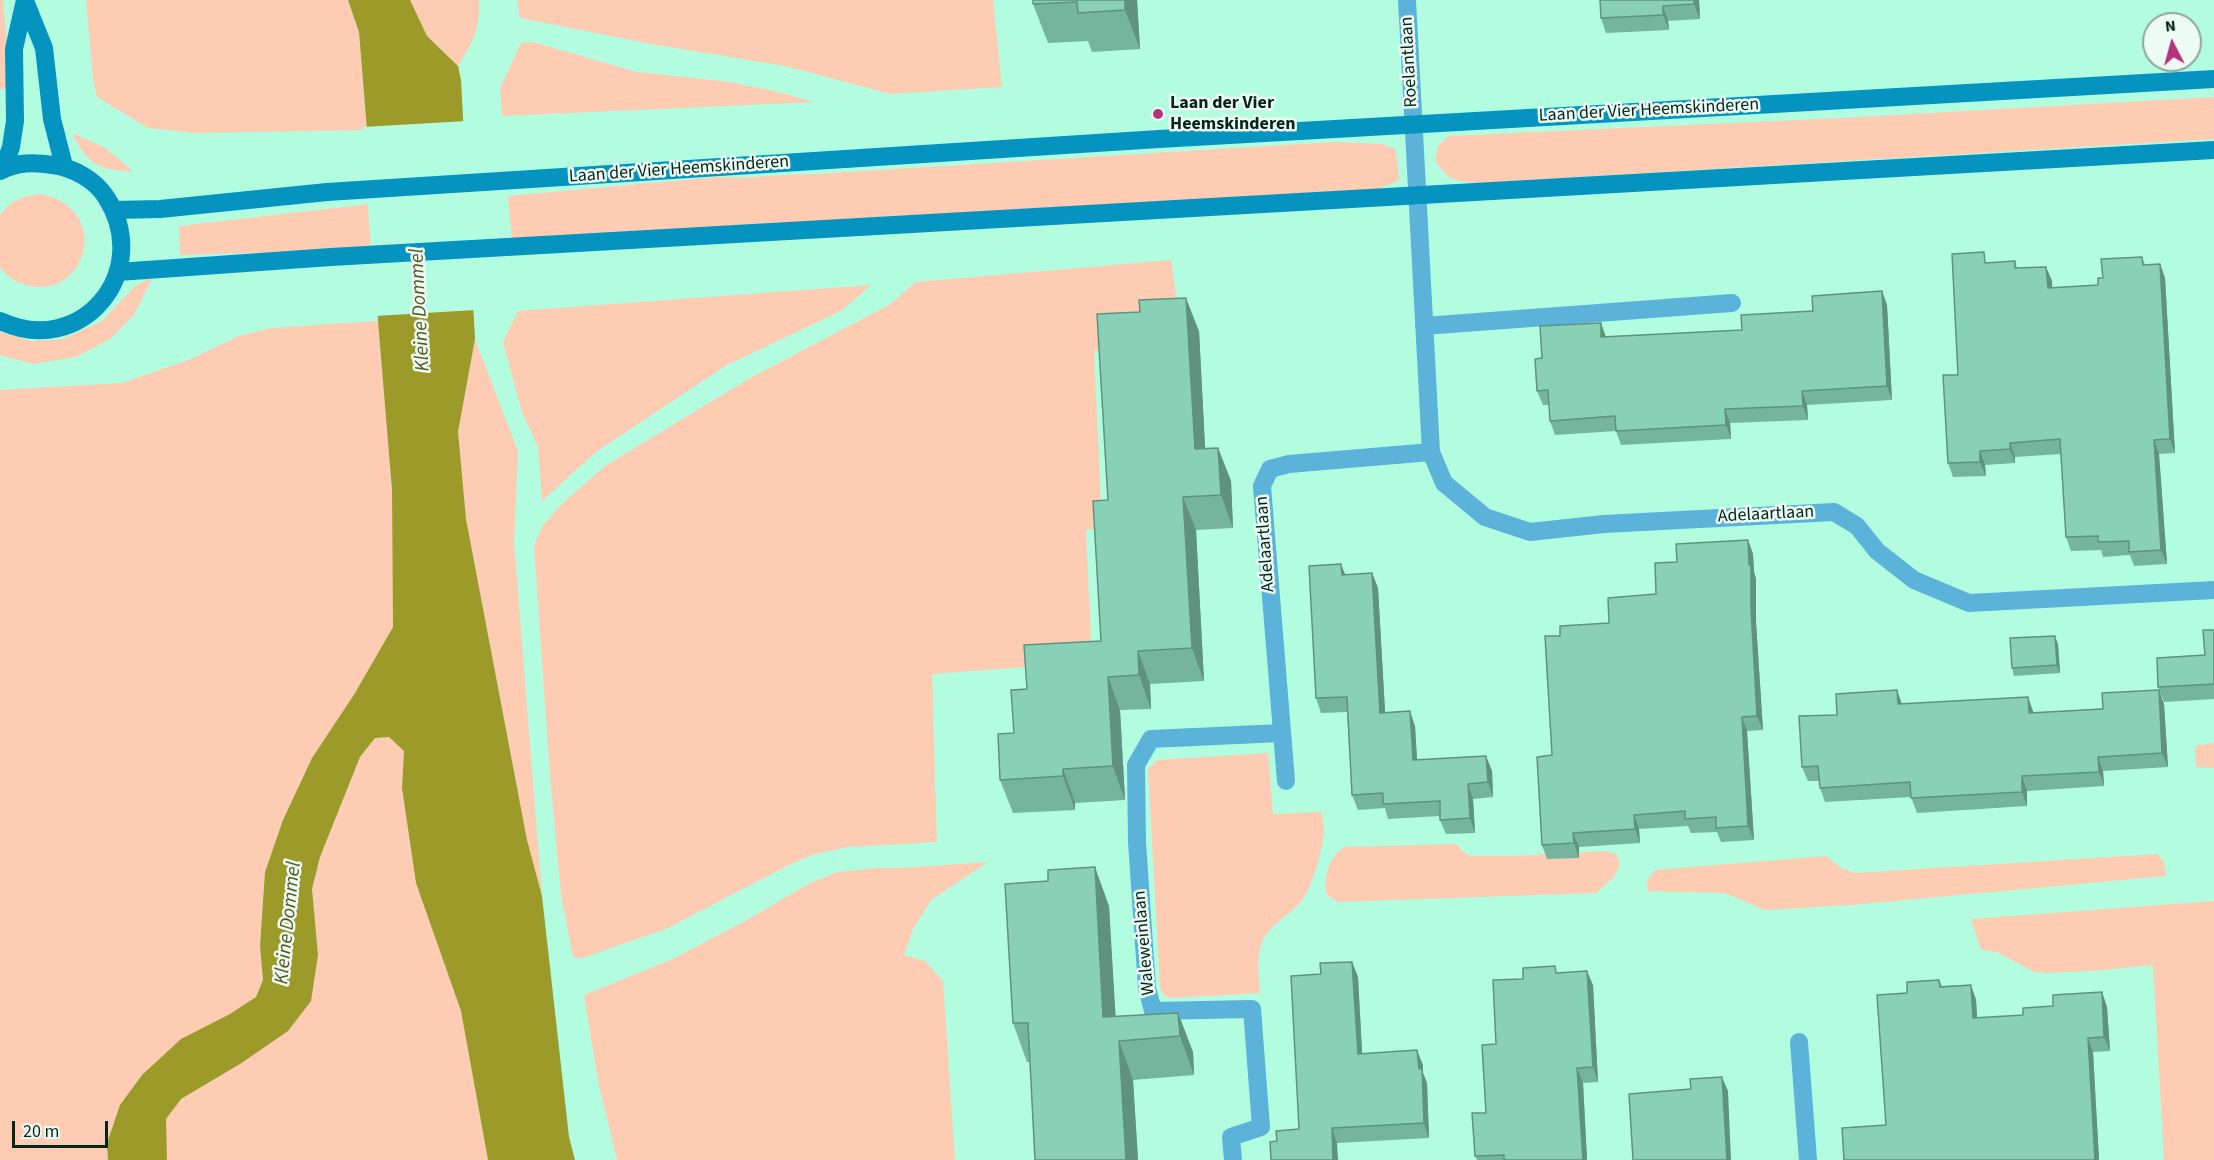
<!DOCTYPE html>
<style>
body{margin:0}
#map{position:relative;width:2214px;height:1160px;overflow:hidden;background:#b2fde0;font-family:"Source Sans 3",sans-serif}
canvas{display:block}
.north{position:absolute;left:2142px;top:12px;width:60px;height:60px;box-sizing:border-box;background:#edfbf5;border:2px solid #90a59e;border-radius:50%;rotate:354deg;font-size:16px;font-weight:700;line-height:24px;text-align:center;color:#05251b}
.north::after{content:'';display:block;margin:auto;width:21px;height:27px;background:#b3337e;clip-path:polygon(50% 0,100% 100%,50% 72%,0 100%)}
.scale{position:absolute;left:12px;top:1121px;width:96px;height:27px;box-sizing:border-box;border:3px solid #05251b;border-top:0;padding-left:8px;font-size:18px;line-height:21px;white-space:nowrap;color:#05251b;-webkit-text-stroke:4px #edfbf5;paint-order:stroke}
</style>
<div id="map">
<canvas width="2214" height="1160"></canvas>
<div class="north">N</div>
<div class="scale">20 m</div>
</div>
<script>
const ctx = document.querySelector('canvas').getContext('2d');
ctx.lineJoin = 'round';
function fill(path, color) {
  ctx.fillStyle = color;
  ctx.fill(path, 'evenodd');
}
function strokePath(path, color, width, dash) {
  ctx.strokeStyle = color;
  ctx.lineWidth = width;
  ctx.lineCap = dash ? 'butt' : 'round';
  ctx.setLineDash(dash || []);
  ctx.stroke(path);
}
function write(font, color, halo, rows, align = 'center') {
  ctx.font = font + ' "Source Sans 3",sans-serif';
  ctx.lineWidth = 5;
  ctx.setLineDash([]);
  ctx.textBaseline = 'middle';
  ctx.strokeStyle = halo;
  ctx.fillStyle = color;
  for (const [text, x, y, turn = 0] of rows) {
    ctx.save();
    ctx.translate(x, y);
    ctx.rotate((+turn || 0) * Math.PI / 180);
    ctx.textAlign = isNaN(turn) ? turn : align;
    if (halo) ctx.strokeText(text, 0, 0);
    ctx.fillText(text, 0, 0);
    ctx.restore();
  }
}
const green = new Path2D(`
 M 0,0 L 3,0 L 11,86 L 0,90 Z
 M 86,0 L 348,0 L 359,32 L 367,130 L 195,133 L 148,128 L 97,97 L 93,79 Z
 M 410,0 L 479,0 C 481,27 472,44 458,66 L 427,36 Z
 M 517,0 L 993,0 L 1002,87 L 891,94 L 785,66 L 651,44 L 520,18 Z
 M 533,42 L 637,72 L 730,82 L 774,91 L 815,102 L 502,116 L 500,88 L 521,43 Z
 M 2214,97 L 2214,139 L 1477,183 C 1454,181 1447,180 1435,160 L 1438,146 L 1449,136 L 1841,118 Z
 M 72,133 L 104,147 L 133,171 C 99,171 87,164 72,133 Z
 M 1333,142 L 1383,144 L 1396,150 L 1399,179 L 1396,182 L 1374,190 L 512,240 L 508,196 L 718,177 C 750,179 782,174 814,174 Z
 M 41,194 C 114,209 86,302 26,285 C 15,282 6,276 0,267 L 0,215 C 10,200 24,196 41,194 Z
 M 370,204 L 470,242 L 318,251 L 180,255 L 179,226 Z
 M 1171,260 L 1182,333 L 1144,349 L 1094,351 L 1102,528 L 1086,530 L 1092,662 L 932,674 L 937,842 L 848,847 L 815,854 L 791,864 L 666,929 L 582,958 L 573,957 L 561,895 L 550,777 L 534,545 L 543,525 L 564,502 L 605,466 L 750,378 L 889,305 L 916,282 Z
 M 153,277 L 134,315 L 110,339 L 76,357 L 33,364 L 0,355 L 0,332 L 32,341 L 63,339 L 102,321 L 135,286 Z
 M 871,285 L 841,311 L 727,365 L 596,452 L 542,501 L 538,447 L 522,412 L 503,342 L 518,311 Z
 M 378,321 L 392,490 L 393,627 L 355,693 L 312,758 L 283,820 L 265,872 L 260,946 L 263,980 L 256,997 L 142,1075 L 120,1105 L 107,1143 L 108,1160 L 0,1160 L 0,390 L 122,383 L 191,359 L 239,336 L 271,328 Z
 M 475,339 L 518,451 L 514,542 L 542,896 L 527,840 L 466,519 L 458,432 Z
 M 389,737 L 404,750 L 402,788 L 416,883 L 461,1011 L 488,1160 L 167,1160 L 165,1119 L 181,1099 L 240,1064 L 318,955 L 312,889 L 320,857 L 360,757 L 375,738 Z
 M 2214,743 L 2214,768 L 2196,767 L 2195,748 L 2198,745 Z
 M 1268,753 L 1273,814 L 1322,812 C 1322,818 1324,824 1324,831 C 1323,848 1311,894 1298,905 C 1287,916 1268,927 1262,942 C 1256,957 1259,978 1260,993 L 1171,998 L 1164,995 L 1160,987 L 1148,769 L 1157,760 Z
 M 1456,844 L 1466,854 L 1471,856 L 1513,856 L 1607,851 L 1617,855 L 1620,864 L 1614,877 L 1596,893 L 1336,902 L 1326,893 C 1324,876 1329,857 1344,847 Z
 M 2158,854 L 2164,862 L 2166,876 L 1851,905 L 1765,910 L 1725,893 L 1648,891 L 1647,881 L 1655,870 L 1826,856 L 1843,869 L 1855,873 Z
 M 988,862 L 931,900 L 913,929 L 904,955 L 925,961 L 943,981 L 955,1160 L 617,1160 L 598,1081 L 584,995 L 673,959 L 745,921 L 812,882 L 838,872 L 877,868 L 902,868 Z
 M 2214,901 L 2214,1160 L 2164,1160 L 2153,965 L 2104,970 L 2046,973 L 2032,971 L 1997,952 L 1981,950 L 1971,919 Z`);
const water = new Path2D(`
 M 348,0 L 410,0 L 427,36 L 458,66 L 461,80 L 475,339 L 458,432 L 466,519 L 527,840 L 542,896 L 569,1137 L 575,1160 L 488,1160 L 461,1011 L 416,883 L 402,788 L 404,751 L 389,737 L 375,738 L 360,757 L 320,857 L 312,889 L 318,955 L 311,1001 L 288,1031 L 240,1064 L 181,1099 L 166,1119 L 167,1160 L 108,1160 L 107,1143 L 120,1105 L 142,1075 L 181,1039 L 230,1014 L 256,997 L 263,980 L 260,946 L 265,872 L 283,820 L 312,758 L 355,693 L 393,627 L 392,490 L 378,321 L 367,130 L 359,32 Z`);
const pier = new Path2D(`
 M 466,121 L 476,310 L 375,316 L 363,127 Z`);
const street = new Path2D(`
 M 1407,0 L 1431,452 L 1444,483 L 1485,517 L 1530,532 L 1604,524 L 1834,512 L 1857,526 L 1877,551 L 1914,580 L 1969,603 L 2214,590
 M 1424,326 L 1732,303
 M 1286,781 L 1262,486 L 1270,469 L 1289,464 L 1431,452
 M 1799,1042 L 1808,1160
 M 1233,1160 L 1231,1137 L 1261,1127 L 1252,1009 L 1153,1011 L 1147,988 L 1137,842 L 1136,765 L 1151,739 L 1281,733`);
const secondary = new Path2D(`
 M 25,1 L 44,48 L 52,119 L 64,166
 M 3,169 L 11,147 L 15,121 L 14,49 L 25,0
 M 0,171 C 17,162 34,162 53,165 C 74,168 95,180 106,197 C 154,272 81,359 0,321
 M 114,210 L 160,209 L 327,192 L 1159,139 L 2214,79
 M 118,272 L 331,257 L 2214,150`);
const wall = new Path2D(`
 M 1033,0 L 1137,0 L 1140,49 L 1092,52 L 1088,41 L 1048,43 L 1033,4 Z
 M 1699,0 L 1700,19 L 1668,21 L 1669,30 L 1606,33 L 1601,18 Z
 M 2142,257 L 2145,265 L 2160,264 L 2165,278 L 2175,453 L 2159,454 L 2167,564 L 2134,566 L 2130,555 L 2103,557 L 2101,550 L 2071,551 L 2066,537 L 2061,454 L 2015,457 L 2015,463 L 1985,465 L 1986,476 L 1953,477 L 1948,463 L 1958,375 L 1988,263 L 2015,261 L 2017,268 L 2046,267 L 2052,281 L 2052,288 L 2098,285 L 2103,278 Z
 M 1882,291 L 1887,305 L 1892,400 L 1807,405 L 1808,420 L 1730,423 L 1731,439 L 1621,445 L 1616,431 L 1555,435 L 1550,421 L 1549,405 L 1543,405 L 1537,391 L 1542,358 L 1606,337 L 1742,330 Z
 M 1199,331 L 1205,449 L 1218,448 L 1231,481 L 1233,528 L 1196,530 L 1204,681 L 1150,684 L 1151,709 L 1120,710 L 1125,800 L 1075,803 L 1075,810 L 1013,813 L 1000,780 L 1027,689 L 1101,641 L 1108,500 Z
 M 1748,540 L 1753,554 L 1754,572 L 1756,579 L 1756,622 L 1763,730 L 1747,731 L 1754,840 L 1721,842 L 1717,832 L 1691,833 L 1688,826 L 1639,829 L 1640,843 L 1579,847 L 1579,858 L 1547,859 L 1542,845 L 1552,755 L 1560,636 L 1609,623 L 1656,594 L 1677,562 Z
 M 1341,564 L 1345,575 L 1372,573 L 1378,588 L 1385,713 L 1415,726 L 1417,760 L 1486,756 L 1492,771 L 1493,797 L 1473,799 L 1475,833 L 1446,834 L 1440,820 L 1440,816 L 1388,819 L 1385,808 L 1358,810 L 1352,795 L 1347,712 L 1321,713 L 1316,698 Z
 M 2214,630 L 2214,699 L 2164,702 L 2158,687 L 2205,655 Z
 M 2058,644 L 2060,673 L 2014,676 L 2012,668 Z
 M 1897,690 L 1902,704 L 2033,711 L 2033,713 L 2164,704 L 2168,767 L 2103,771 L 2104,786 L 2027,791 L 2027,806 L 1917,813 L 1911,797 L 1825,802 L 1820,788 L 1819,781 L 1808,781 L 1802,767 L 1837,715 Z
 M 1109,906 L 1115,1017 L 1178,1013 L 1193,1052 L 1194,1075 L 1133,1080 L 1138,1160 L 1035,1160 L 1030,1062 L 1027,1062 L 1013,1023 Z
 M 1352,962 L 1358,977 L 1362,1053 L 1423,1065 L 1423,1073 L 1427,1083 L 1429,1138 L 1337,1143 L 1277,1141 L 1299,1129 L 1321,974 Z
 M 1558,973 L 1593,985 L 1598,1082 L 1583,1083 L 1587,1160 L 1477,1160 L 1475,1156 L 1486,1113 L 1496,1044 L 1523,979 Z
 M 1939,980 L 1942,986 L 1971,985 L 1976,1000 L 1977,1018 L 2023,1015 L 2102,992 L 2107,1007 L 2110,1051 L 2093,1052 L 2099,1160 L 1886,1125 L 1907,993 Z`);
const shadedWall = new Path2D(`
 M 1125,0 L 1137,0 L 1140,49 L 1125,10 Z
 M 1694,0 L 1699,0 L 1700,19 L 1694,4 Z
 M 1663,6 L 1668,21 L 1669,30 L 1663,15 Z
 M 2160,264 L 2165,278 L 2175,453 L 2170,439 Z
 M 2046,267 L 2052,281 L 2053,302 L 2048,288 Z
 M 1882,291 L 1887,305 L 1892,400 L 1887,386 Z
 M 1186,298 L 1199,331 L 1207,483 L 1195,449 Z
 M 1601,323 L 1606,337 L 1606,351 L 1601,337 Z
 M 1802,391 L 1807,405 L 1808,420 L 1803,406 Z
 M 1725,409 L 1730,423 L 1731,439 L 1726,425 Z
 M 2154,440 L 2159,454 L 2167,564 L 2161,550 Z
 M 2010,443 L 2015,457 L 2015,463 L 2010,449 Z
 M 1218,448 L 1231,481 L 1233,528 L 1221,495 Z
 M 1980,451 L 1985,465 L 1986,476 L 1980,462 Z
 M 1183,497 L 1196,530 L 1204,681 L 1192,648 Z
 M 1748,540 L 1753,554 L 1754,572 L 1756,579 L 1756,622 L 1763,730 L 1757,716 Z
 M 1341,564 L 1347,579 L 1342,575 Z
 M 1372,573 L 1378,588 L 1386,728 L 1380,713 Z
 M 2055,636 L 2058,644 L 2060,673 L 2057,665 Z
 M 1138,651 L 1150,684 L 1151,709 L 1139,675 Z
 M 1108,677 L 1120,710 L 1125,800 L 1113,766 Z
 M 1897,690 L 1902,705 L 1898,704 Z
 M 2159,690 L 2164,704 L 2168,767 L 2162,753 Z
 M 2028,697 L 2033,711 L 2034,727 L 2029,713 Z
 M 1410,711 L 1415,726 L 1418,775 L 1413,760 Z
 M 1742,717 L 1747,731 L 1754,840 L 1748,826 Z
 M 1486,756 L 1492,771 L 1493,797 L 1488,782 Z
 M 2098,757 L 2103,771 L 2104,786 L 2099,772 Z
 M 1063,769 L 1075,803 L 1075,810 L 1063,776 Z
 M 2022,776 L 2027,791 L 2027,806 L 2022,792 Z
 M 1468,784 L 1473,799 L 1475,833 L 1470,818 Z
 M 1634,815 L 1639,829 L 1640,843 L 1635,829 Z
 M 1573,833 L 1579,847 L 1579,858 L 1574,843 Z
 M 1095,867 L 1109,906 L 1118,1056 L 1103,1017 Z
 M 1352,962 L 1358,977 L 1363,1069 L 1358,1054 Z
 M 1587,971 L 1593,985 L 1598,1082 L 1593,1067 Z
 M 1971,985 L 1976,1000 L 1978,1032 L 1973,1018 Z
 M 2102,992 L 2107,1007 L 2110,1051 L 2104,1037 Z
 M 1178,1013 L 1193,1052 L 1194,1075 L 1180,1036 Z
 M 2088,1038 L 2093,1052 L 2099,1160 L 2095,1160 Z
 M 1119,1041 L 1133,1080 L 1138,1160 L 1126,1160 Z
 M 1417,1050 L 1423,1065 L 1423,1073 L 1427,1083 L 1429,1138 L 1424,1123 Z
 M 1577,1068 L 1583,1083 L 1587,1160 L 1583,1160 Z
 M 1722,1077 L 1728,1091 L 1731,1160 L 1727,1160 Z
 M 1332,1128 L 1337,1143 L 1338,1160 L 1333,1160 Z`);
const building = new Path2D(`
 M 1033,0 L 1125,0 L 1125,10 L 1078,13 L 1077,2 L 1033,4 Z
 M 1600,0 L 1694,0 L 1694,4 L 1663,6 L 1663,15 L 1601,18 Z
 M 1984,252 L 1985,263 L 2015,261 L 2015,268 L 2046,267 L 2048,288 L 2098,285 L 2098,278 L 2103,278 L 2101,259 L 2142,257 L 2143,265 L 2160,264 L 2170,439 L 2154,440 L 2161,550 L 2129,552 L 2129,541 L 2098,542 L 2098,536 L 2066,537 L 2060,439 L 2010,443 L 2010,449 L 1980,451 L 1980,462 L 1948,463 L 1943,375 L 1958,375 L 1952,254 Z
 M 1882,291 L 1887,386 L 1802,391 L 1803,406 L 1725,409 L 1726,425 L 1616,431 L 1615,416 L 1550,421 L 1548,390 L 1537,391 L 1535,359 L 1542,358 L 1540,326 L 1601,323 L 1601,337 L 1742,330 L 1741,315 L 1813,311 L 1812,296 Z
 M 1186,298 L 1195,449 L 1218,448 L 1221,495 L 1183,497 L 1192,648 L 1138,651 L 1139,675 L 1108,677 L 1113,766 L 1063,769 L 1063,776 L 1000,780 L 998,734 L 1014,733 L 1011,690 L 1027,689 L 1024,645 L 1101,641 L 1093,501 L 1108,500 L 1097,314 L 1140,312 L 1139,300 Z
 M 1748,540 L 1749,565 L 1751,564 L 1751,608 L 1757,716 L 1742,717 L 1748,826 L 1716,828 L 1716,817 L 1685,819 L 1685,811 L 1634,815 L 1635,829 L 1573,833 L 1574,843 L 1542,845 L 1537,757 L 1552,755 L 1545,636 L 1560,636 L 1560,626 L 1609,623 L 1608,598 L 1656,594 L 1655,563 L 1677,562 L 1676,544 Z
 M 1341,564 L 1342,575 L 1372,573 L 1380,713 L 1410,711 L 1413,760 L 1486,756 L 1488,782 L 1468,784 L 1470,818 L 1440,820 L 1440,801 L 1383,804 L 1383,793 L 1352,795 L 1347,697 L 1316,698 L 1309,566 Z
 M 2203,630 L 2214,630 L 2214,684 L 2158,687 L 2157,658 L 2205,655 Z
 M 2055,636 L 2057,665 L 2012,668 L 2010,638 Z
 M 1897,690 L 1898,704 L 2028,697 L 2029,713 L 2103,709 L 2102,693 L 2159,690 L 2162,753 L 2098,757 L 2099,772 L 2022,776 L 2022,792 L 1911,798 L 1910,782 L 1820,788 L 1818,766 L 1802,767 L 1799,716 L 1837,715 L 1836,694 Z
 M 1095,867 L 1103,1017 L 1178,1013 L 1180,1036 L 1119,1041 L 1126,1160 L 1035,1160 L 1028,1023 L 1013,1023 L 1005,884 L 1048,881 L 1048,870 Z
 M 1352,962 L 1358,1054 L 1417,1050 L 1419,1069 L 1422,1068 L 1424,1123 L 1332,1128 L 1333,1160 L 1271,1160 L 1270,1142 L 1277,1141 L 1276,1131 L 1299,1129 L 1291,976 L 1321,974 L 1320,963 Z
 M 1555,966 L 1556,973 L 1587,971 L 1593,1067 L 1577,1068 L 1583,1160 L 1504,1160 L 1504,1155 L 1475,1156 L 1472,1113 L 1486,1113 L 1482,1045 L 1496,1044 L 1493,980 L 1523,979 L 1523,968 Z
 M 1939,980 L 1940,987 L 1971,985 L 1973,1018 L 2023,1015 L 2023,1008 L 2053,1006 L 2053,995 L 2102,992 L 2104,1037 L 2088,1038 L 2095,1160 L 1844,1160 L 1842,1128 L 1886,1125 L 1877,995 L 1907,993 L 1907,982 Z
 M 1722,1077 L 1727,1160 L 1633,1160 L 1629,1094 L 1691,1089 L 1690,1079 Z`);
const markers = [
 [1158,114,6,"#b3337e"]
];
const streetNames = [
 ["Roelantlaan",1410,62,-93],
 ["Laan der Vier Heemskinderen",1649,111,-3],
 ["Laan der Vier Heemskinderen",679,170,-4],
 ["Adelaartlaan",1766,515,-3],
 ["Adelaartlaan",1266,544,-94],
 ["Waleweinlaan",1145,943,-95]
];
const poiNames = [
 ["Laan der Vier",1170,104],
 ["Heemskinderen",1170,125]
];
const waterNames = [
 ["Kleine Dommel",421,310,-93],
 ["Kleine Dommel",289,923,-84]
];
fill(green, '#feccb2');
fill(water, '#9c9a29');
fill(pier, '#b2fde0');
strokePath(street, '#5cb3d9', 18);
strokePath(secondary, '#0593c0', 18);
fill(wall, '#75b49d');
fill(shadedWall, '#5f927f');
fill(building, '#88d1b6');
strokePath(building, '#5f927f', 1.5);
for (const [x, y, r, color] of markers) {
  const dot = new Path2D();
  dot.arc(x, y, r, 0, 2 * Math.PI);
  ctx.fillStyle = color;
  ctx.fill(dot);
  strokePath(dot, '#edfbf5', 2);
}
write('18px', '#05251b', '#edfbf5', streetNames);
write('bold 18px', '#05251b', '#edfbf5', poiNames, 'left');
write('italic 20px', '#57571e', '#edfbf5', waterNames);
</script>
